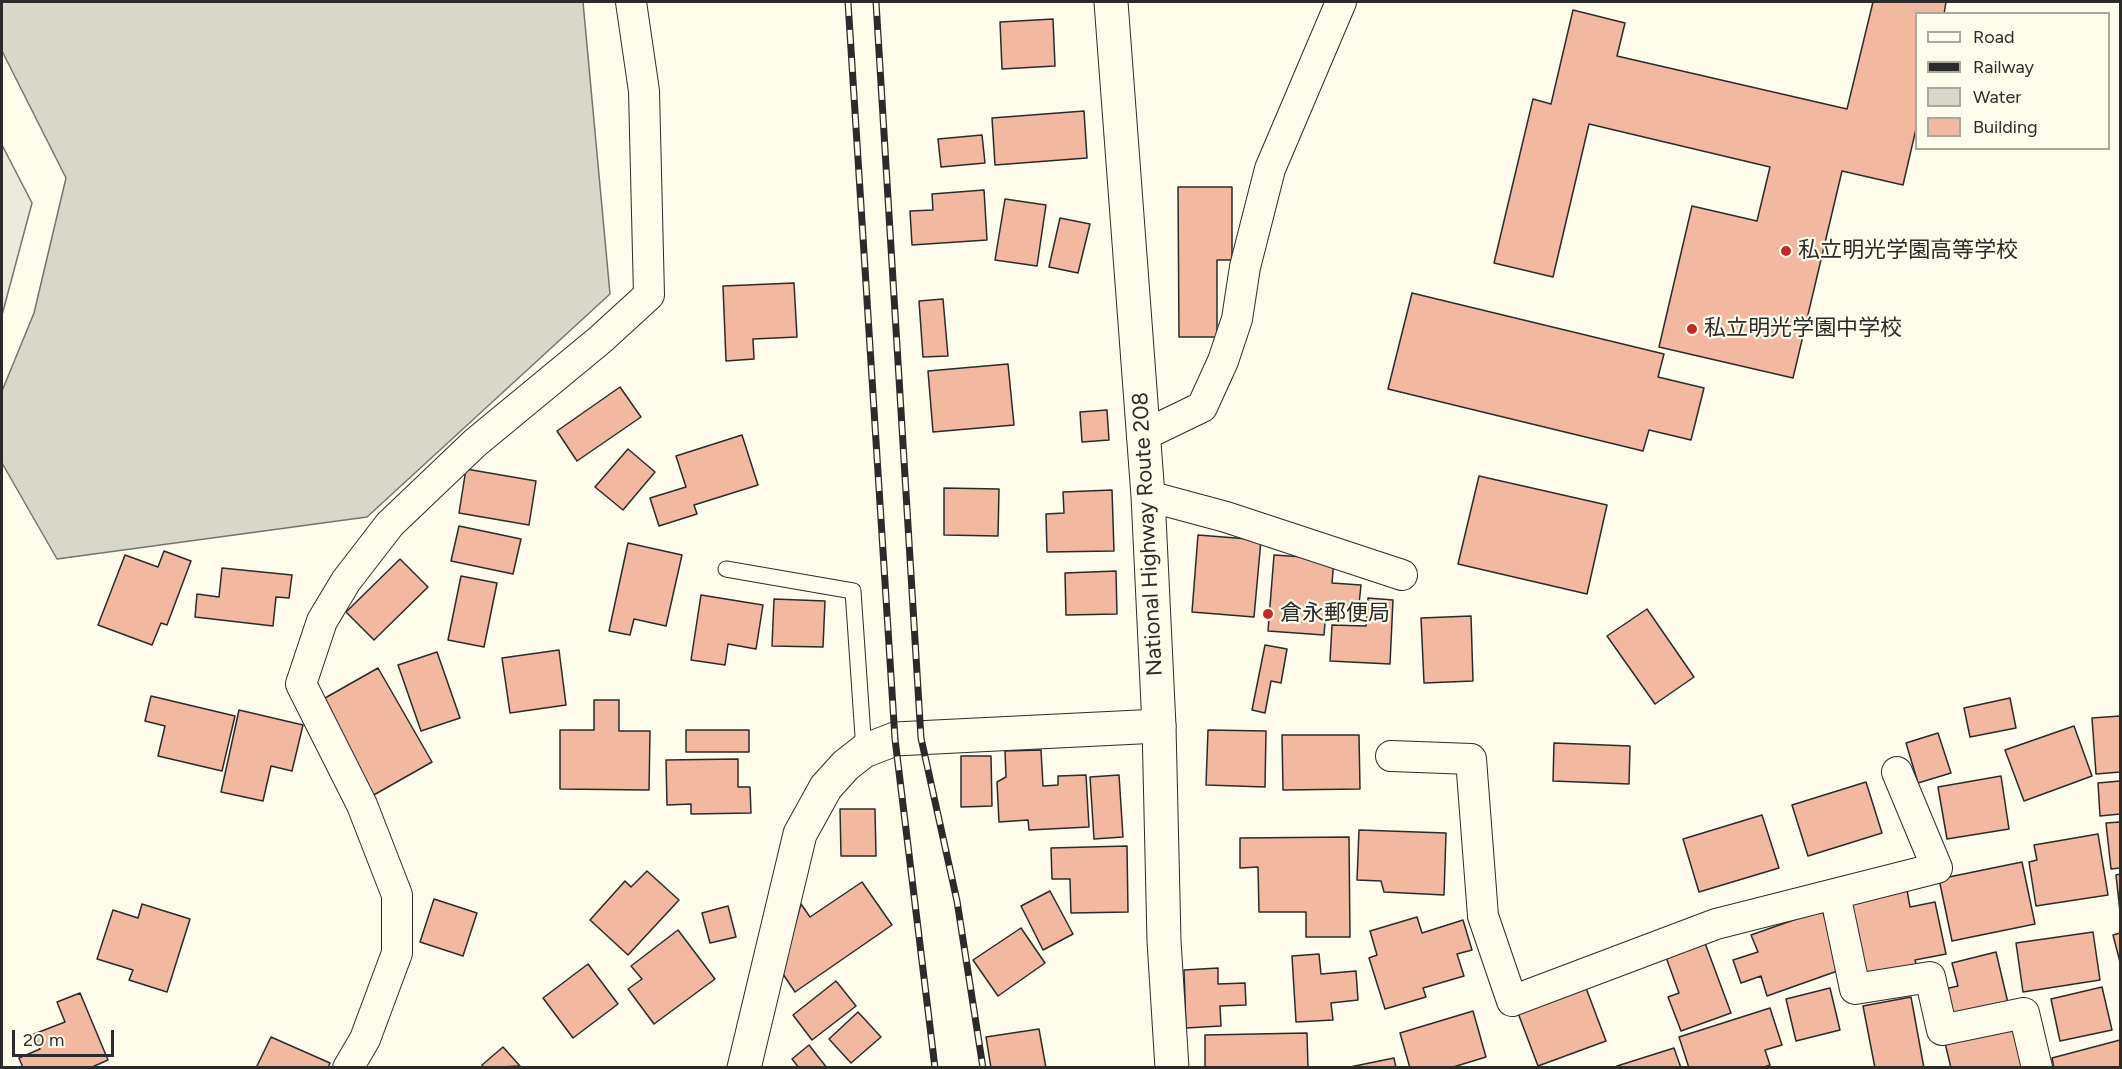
<!DOCTYPE html>
<meta charset="utf-8">
<style>
body{margin:0}
#map{position:relative;width:2122px;height:1069px;overflow:hidden;background:#fdfbea;font-family:Figtree,sans-serif}
canvas{display:block}
.frame{position:absolute;inset:0;border:3px solid #2b2b2b;pointer-events:none}
.legend{position:absolute;left:1915px;top:12px;width:195px;height:138px;box-sizing:border-box;background:#fdfbea;border:2px solid #a9a89e;margin:0;padding:8px 10px;list-style:none;font-size:18px;color:#2b2b2b}
.legend li{display:flex;align-items:center;gap:12px;height:30px}
.legend b{width:30px;border:2px solid #a9a89e}
.scale{position:absolute;left:12px;top:1030px;width:102px;height:27px;box-sizing:border-box;border:3px solid #2b2b2b;border-top:0;padding-left:8px;font-size:18px;line-height:21px;white-space:nowrap;color:#2b2b2b;-webkit-text-stroke:4px #fdfbea;paint-order:stroke}
</style>
<div id="map">
<canvas width="2122" height="1069"></canvas>
<div class="frame"></div>
<ul class="legend">
<li><b style="height:8px;background:#fdfbea"></b>Road</li>
<li><b style="height:8px;background:#2b2b2b"></b>Railway</li>
<li><b style="height:16px;background:#d8d7c9"></b>Water</li>
<li><b style="height:16px;background:#f2b8a0"></b>Building</li>
</ul>
<div class="scale">20 m</div>
</div>
<script>
const ctx = document.querySelector('canvas').getContext('2d');
ctx.lineJoin = 'round';
function fill(path, color) {
  ctx.fillStyle = color;
  ctx.fill(path, 'evenodd');
}
function strokePath(path, color, width, dash) {
  ctx.strokeStyle = color;
  ctx.lineWidth = width;
  ctx.lineCap = dash ? 'butt' : 'round';
  ctx.setLineDash(dash || []);
  ctx.stroke(path);
}
function write(font, color, halo, rows, align = 'center') {
  ctx.font = font + ' Figtree,"Noto Sans JP",sans-serif';
  ctx.lineWidth = 4.5;
  ctx.setLineDash([]);
  ctx.textBaseline = 'middle';
  ctx.strokeStyle = halo;
  ctx.fillStyle = color;
  for (const [text, x, y, turn = 0] of rows) {
    ctx.save();
    ctx.translate(x, y);
    ctx.rotate((+turn || 0) * Math.PI / 180);
    ctx.textAlign = isNaN(turn) ? turn : align;
    if (halo) ctx.strokeText(text, 0, 0);
    ctx.fillText(text, 0, 0);
    ctx.restore();
  }
}
const green = new Path2D(`
 M 2,145 L 32,203 L 2,315 Z`);
const water = new Path2D(`
 M 2,2 L 583,2 L 610,294 L 367,517 L 57,559 L 2,463 L 2,391 L 34,313 L 66,178 L 2,51 Z`);
const building = new Path2D(`
 M 1873,2 L 1946,2 L 1944,14 L 1916,14 L 1916,129 L 1903,185 L 1842,171 L 1793,378 L 1659,347 L 1692,206 L 1757,221 L 1770,167 L 1589,124 L 1553,277 L 1494,263 L 1533,99 L 1551,104 L 1573,10 L 1625,23 L 1617,56 L 1847,109 Z
 M 1053,19 L 1055,66 L 1002,69 L 1000,22 Z
 M 1084,111 L 1087,158 L 995,165 L 992,118 Z
 M 982,135 L 985,163 L 941,167 L 938,139 Z
 M 1178,187 L 1232,187 L 1232,260 L 1217,260 L 1217,337 L 1179,337 Z
 M 984,190 L 987,240 L 912,245 L 910,211 L 933,210 L 932,194 Z
 M 1005,199 L 1046,205 L 1037,266 L 995,260 Z
 M 1060,218 L 1090,224 L 1078,273 L 1049,267 Z
 M 794,283 L 797,337 L 753,339 L 754,359 L 726,361 L 723,286 Z
 M 1412,293 L 1664,354 L 1658,377 L 1704,388 L 1691,440 L 1649,430 L 1643,451 L 1388,389 Z
 M 943,299 L 948,356 L 923,357 L 919,301 Z
 M 1008,364 L 1014,425 L 933,432 L 928,371 Z
 M 620,387 L 641,417 L 577,461 L 557,431 Z
 M 1107,410 L 1109,440 L 1082,442 L 1080,412 Z
 M 742,435 L 758,485 L 694,505 L 697,514 L 659,526 L 650,498 L 686,487 L 676,456 Z
 M 628,449 L 655,472 L 623,510 L 595,487 Z
 M 466,469 L 536,481 L 529,525 L 459,513 Z
 M 1479,476 L 1607,505 L 1587,594 L 1458,564 Z
 M 944,488 L 999,489 L 998,536 L 944,535 Z
 M 1112,490 L 1114,551 L 1047,552 L 1046,514 L 1064,513 L 1063,492 Z
 M 459,526 L 521,539 L 513,574 L 451,561 Z
 M 1198,535 L 1261,540 L 1254,617 L 1192,612 Z
 M 628,543 L 682,555 L 666,626 L 634,619 L 630,635 L 609,631 Z
 M 164,551 L 191,561 L 167,625 L 161,623 L 152,645 L 98,625 L 125,555 L 158,567 Z
 M 1274,555 L 1334,559 L 1332,583 L 1361,585 L 1358,614 L 1326,612 L 1324,635 L 1268,631 Z
 M 400,559 L 428,587 L 374,640 L 346,612 Z
 M 222,568 L 292,575 L 289,598 L 276,597 L 273,626 L 195,617 L 197,594 L 219,597 Z
 M 1116,571 L 1117,614 L 1066,615 L 1065,573 Z
 M 461,576 L 497,583 L 484,647 L 448,640 Z
 M 701,595 L 763,605 L 756,649 L 728,644 L 725,665 L 691,660 Z
 M 1368,598 L 1393,600 L 1390,664 L 1330,661 L 1332,625 L 1366,626 Z
 M 774,599 L 825,601 L 823,647 L 772,646 Z
 M 1647,609 L 1694,677 L 1655,704 L 1607,636 Z
 M 1471,616 L 1473,681 L 1424,683 L 1421,618 Z
 M 1265,645 L 1287,649 L 1281,683 L 1271,681 L 1265,713 L 1252,710 Z
 M 559,650 L 566,705 L 510,713 L 502,658 Z
 M 437,652 L 460,718 L 421,731 L 398,665 Z
 M 378,668 L 432,762 L 372,796 L 318,702 Z
 M 151,696 L 235,716 L 222,771 L 158,756 L 165,726 L 145,721 Z
 M 2010,698 L 2016,728 L 1970,737 L 1964,708 Z
 M 594,700 L 619,700 L 619,731 L 650,731 L 649,790 L 560,789 L 560,730 L 594,730 Z
 M 239,710 L 303,725 L 292,771 L 271,766 L 263,801 L 221,792 Z
 M 2120,716 L 2120,772 L 2096,774 L 2092,718 Z
 M 2074,726 L 2092,776 L 2024,801 L 2005,750 Z
 M 686,730 L 749,730 L 749,752 L 686,752 Z
 M 1208,730 L 1266,731 L 1265,787 L 1206,785 Z
 M 1938,733 L 1951,773 L 1918,783 L 1906,743 Z
 M 1282,735 L 1359,735 L 1360,789 L 1283,790 Z
 M 1554,743 L 1630,746 L 1629,784 L 1553,781 Z
 M 1041,750 L 1043,786 L 1058,785 L 1058,776 L 1086,775 L 1089,827 L 1029,830 L 1028,820 L 999,822 L 997,782 L 1006,777 L 1005,751 Z
 M 961,756 L 991,756 L 992,806 L 961,807 Z
 M 738,759 L 738,787 L 750,787 L 751,813 L 691,814 L 691,804 L 667,805 L 666,760 Z
 M 1119,775 L 1123,837 L 1094,839 L 1090,777 Z
 M 2001,776 L 2009,829 L 1947,839 L 1938,787 Z
 M 2120,781 L 2120,814 L 2100,816 L 2098,783 Z
 M 1866,782 L 1882,833 L 1808,856 L 1792,805 Z
 M 840,809 L 875,809 L 876,856 L 841,856 Z
 M 1762,815 L 1779,868 L 1699,892 L 1683,839 Z
 M 2120,822 L 2120,868 L 2111,869 L 2106,823 Z
 M 1359,830 L 1446,833 L 1444,895 L 1384,892 L 1381,881 L 1357,880 Z
 M 2098,834 L 2108,895 L 2036,906 L 2029,862 L 2037,860 L 2034,845 Z
 M 1349,837 L 1350,937 L 1306,937 L 1306,912 L 1259,912 L 1258,867 L 1240,868 L 1240,838 Z
 M 1127,846 L 1128,912 L 1071,913 L 1070,879 L 1052,879 L 1051,848 Z
 M 2022,862 L 2035,924 L 1952,941 L 1939,879 Z
 M 647,871 L 679,900 L 628,955 L 590,920 L 625,881 L 631,887 Z
 M 2120,874 L 2120,912 L 2116,875 Z
 M 862,882 L 892,925 L 795,992 L 781,971 L 801,904 L 810,917 Z
 M 1907,890 L 1910,907 L 1935,902 L 1946,954 L 1915,960 L 1918,970 L 1866,981 L 1849,902 Z
 M 1050,891 L 1073,934 L 1043,950 L 1021,906 Z
 M 434,899 L 477,913 L 463,956 L 420,942 Z
 M 142,904 L 190,919 L 167,992 L 129,980 L 133,970 L 97,959 L 113,910 L 138,918 Z
 M 728,906 L 736,937 L 710,943 L 702,913 Z
 M 1822,910 L 1843,969 L 1767,996 L 1761,976 L 1741,983 L 1733,960 L 1758,952 L 1751,935 Z
 M 1417,917 L 1422,933 L 1463,920 L 1472,950 L 1457,954 L 1464,976 L 1423,988 L 1426,997 L 1385,1009 L 1369,958 L 1377,955 L 1370,931 Z
 M 1021,928 L 1045,963 L 998,996 L 973,960 Z
 M 678,930 L 715,979 L 654,1024 L 628,989 L 642,979 L 631,966 Z
 M 2093,932 L 2100,980 L 2023,992 L 2016,943 Z
 M 2120,933 L 2120,962 L 2113,935 Z
 M 1702,935 L 1731,1013 L 1681,1031 L 1668,997 L 1679,993 L 1663,949 Z
 M 1996,952 L 2008,1003 L 1952,1017 L 1945,989 L 1958,986 L 1952,963 Z
 M 1319,954 L 1321,974 L 1356,971 L 1358,1000 L 1331,1003 L 1333,1020 L 1296,1022 L 1292,956 Z
 M 588,964 L 618,1004 L 573,1038 L 543,998 Z
 M 1218,968 L 1218,984 L 1245,983 L 1246,1005 L 1220,1006 L 1221,1026 L 1186,1028 L 1184,970 Z
 M 836,981 L 856,1006 L 812,1040 L 793,1015 Z
 M 2102,987 L 2112,1030 L 2060,1041 L 2051,999 Z
 M 1586,988 L 1606,1041 L 1538,1066 L 1518,1013 Z
 M 1830,988 L 1840,1030 L 1796,1041 L 1786,999 Z
 M 80,993 L 108,1060 L 90,1068 L 23,1068 L 19,1058 L 40,1049 L 34,1034 L 65,1022 L 57,1002 Z
 M 1911,997 L 1924,1068 L 1875,1068 L 1863,1006 Z
 M 1770,1008 L 1782,1045 L 1765,1050 L 1770,1065 L 1762,1068 L 1689,1068 L 1679,1037 Z
 M 1473,1011 L 1486,1057 L 1450,1068 L 1410,1068 L 1400,1033 Z
 M 858,1012 L 881,1037 L 851,1063 L 829,1039 Z
 M 2014,1026 L 2024,1068 L 1951,1068 L 1945,1043 Z
 M 1039,1029 L 1046,1068 L 991,1068 L 986,1037 Z
 M 1307,1033 L 1308,1068 L 1205,1068 L 1205,1035 Z
 M 271,1037 L 330,1063 L 328,1068 L 256,1068 Z
 M 2120,1040 L 2120,1068 L 2054,1068 L 2052,1058 Z
 M 809,1045 L 827,1068 L 799,1068 L 792,1059 Z
 M 503,1047 L 520,1066 L 484,1068 L 482,1065 Z
 M 1674,1048 L 1681,1068 L 1617,1068 L 1617,1066 Z
 M 1394,1058 L 1396,1068 L 1345,1068 Z`);
const lane = new Path2D(`
 M 726,569 L 853,591 L 864,751`);
const street = new Path2D(`
 M 1142,436 L 1202,407 L 1223,361 L 1237,319 L 1245,267 L 1270,169 L 1341,2
 M 1148,496 L 1226,517 L 1402,575
 M 1391,756 L 1471,759 L 1483,916 L 1512,1001 L 1716,924 L 1937,868 L 1897,772
 M 1835,894 L 1855,989 L 1930,977 L 1942,1030 L 2024,1013 L 2037,1068
 M 348,1068 L 365,1039 L 397,953 L 397,895 L 362,805 L 301,684 L 322,621 L 346,581 L 390,524 L 475,443 L 601,339 L 649,295 L 644,91 L 631,2`);
const secondary = new Path2D(`
 M 744,1068 L 800,834 L 826,787 L 846,765 L 864,751 L 895,739 L 1159,726`);
const highway = new Path2D(`
 M 1111,2 L 1148,496 L 1159,726 L 1164,941 L 1172,1068`);
const rail = new Path2D(`
 M 848,2 L 895,739 L 935,1068
 M 876,2 L 921,738 L 957,901 L 983,1068`);
const markers = [
 [1786,251,6,"#c62828"],
 [1692,329,6,"#c62828"],
 [1268,614,6,"#c62828"]
];
const poiNames = [
 ["私立明光学園高等学校",1798,251],
 ["私立明光学園中学校",1704,329],
 ["倉永郵便局",1280,614]
];
const streetNames = [
 ["National Highway Route 208",1148,534,-93]
];
fill(green, '#ecebdb');
strokePath(green, '#74746e', 1.5);
fill(water, '#d8d7c9');
strokePath(water, '#74746e', 1.5);
fill(building, '#f2b8a0');
strokePath(building, '#2b2b2b', 1.5);
strokePath(lane, '#2b2b2b', 17);
strokePath(street, '#2b2b2b', 32);
strokePath(secondary, '#2b2b2b', 35);
strokePath(highway, '#2b2b2b', 35);
strokePath(lane, '#fdfbea', 15);
strokePath(street, '#fdfbea', 30);
strokePath(secondary, '#fdfbea', 33);
strokePath(highway, '#fdfbea', 33);
strokePath(rail, '#2b2b2b', 7);
strokePath(rail, '#fdfbea', 4.5, [14]);
for (const [x, y, r, color] of markers) {
  const dot = new Path2D();
  dot.arc(x, y, r, 0, 2 * Math.PI);
  ctx.fillStyle = color;
  ctx.fill(dot);
  strokePath(dot, '#fdfbea', 2);
}
write('22px', '#2b2b2b', '#fdfbea', poiNames, 'left');
write('22px', '#2b2b2b', '#fdfbea', streetNames);
</script>
